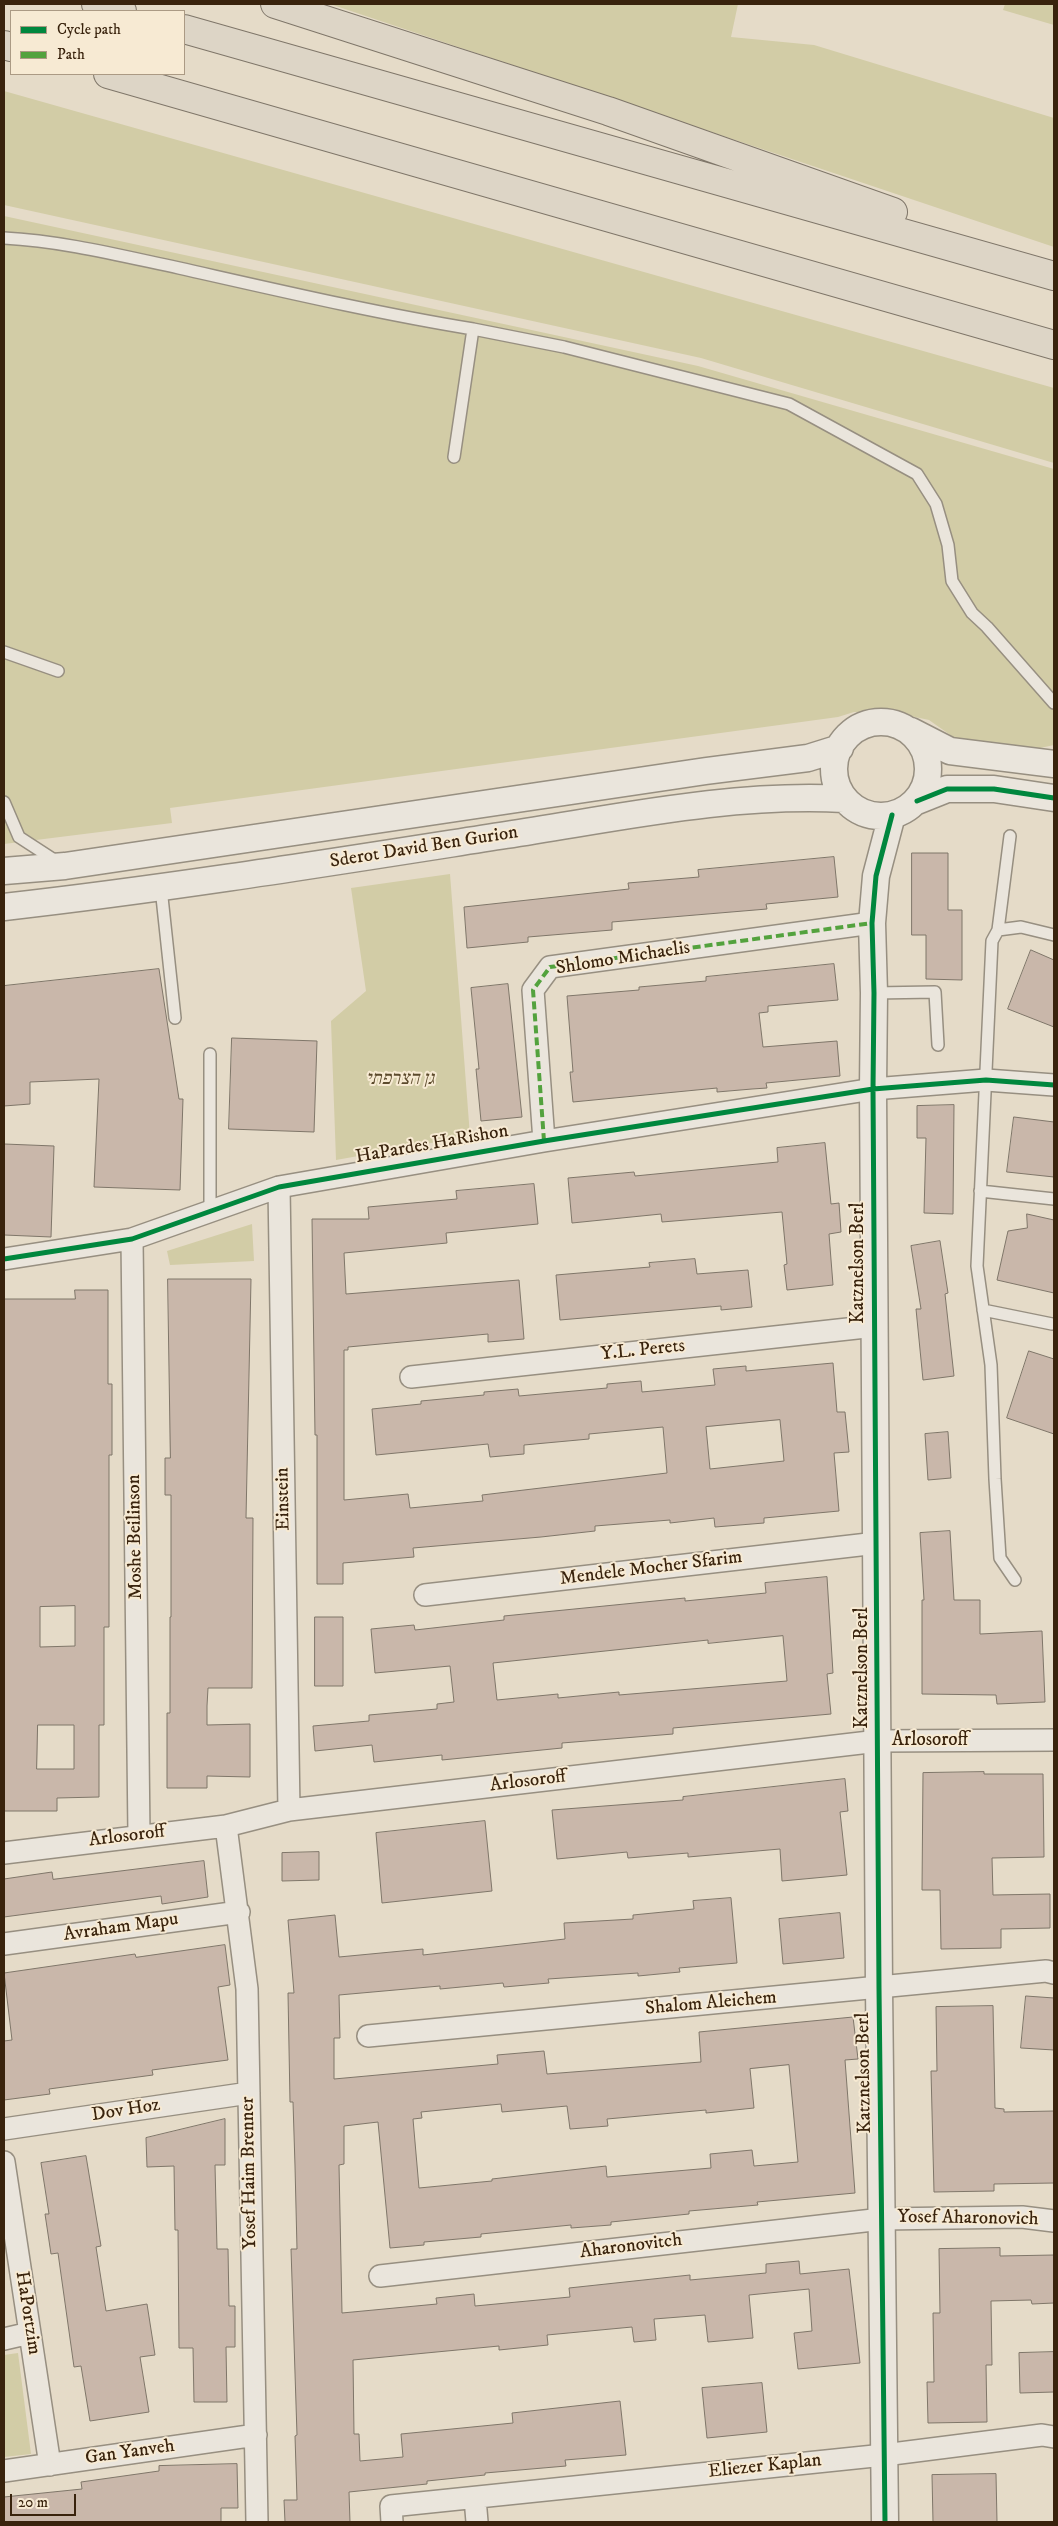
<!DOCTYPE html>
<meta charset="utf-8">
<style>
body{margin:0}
#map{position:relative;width:1058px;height:2526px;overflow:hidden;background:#e5dbc8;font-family:"IM FELL DW Pica",serif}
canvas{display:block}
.frame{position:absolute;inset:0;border:5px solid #39230d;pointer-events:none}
.legend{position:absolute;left:10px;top:10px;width:175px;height:65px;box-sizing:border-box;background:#f7ead3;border:1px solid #ab9a84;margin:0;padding:6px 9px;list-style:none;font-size:15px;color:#39230d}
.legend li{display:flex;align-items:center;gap:10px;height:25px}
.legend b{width:25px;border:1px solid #ab9a84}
.scale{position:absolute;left:10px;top:2494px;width:66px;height:22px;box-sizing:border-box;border:2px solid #39230d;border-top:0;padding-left:6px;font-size:15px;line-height:18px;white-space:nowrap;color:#39230d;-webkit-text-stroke:4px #f7ead3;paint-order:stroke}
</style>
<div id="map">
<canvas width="1058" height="2526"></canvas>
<div class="frame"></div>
<ul class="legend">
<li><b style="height:6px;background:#00873e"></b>Cycle path</li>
<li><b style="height:6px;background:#53a23e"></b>Path</li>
</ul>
<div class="scale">20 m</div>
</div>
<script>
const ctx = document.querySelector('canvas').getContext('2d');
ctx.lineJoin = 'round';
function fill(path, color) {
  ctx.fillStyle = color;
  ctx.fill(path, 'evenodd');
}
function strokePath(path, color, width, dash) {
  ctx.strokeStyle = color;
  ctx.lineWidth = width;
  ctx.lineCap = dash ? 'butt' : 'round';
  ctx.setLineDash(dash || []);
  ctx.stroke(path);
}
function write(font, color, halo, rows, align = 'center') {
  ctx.font = font + ' "IM FELL DW Pica","Frank Ruhl Libre",serif';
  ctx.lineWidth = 4;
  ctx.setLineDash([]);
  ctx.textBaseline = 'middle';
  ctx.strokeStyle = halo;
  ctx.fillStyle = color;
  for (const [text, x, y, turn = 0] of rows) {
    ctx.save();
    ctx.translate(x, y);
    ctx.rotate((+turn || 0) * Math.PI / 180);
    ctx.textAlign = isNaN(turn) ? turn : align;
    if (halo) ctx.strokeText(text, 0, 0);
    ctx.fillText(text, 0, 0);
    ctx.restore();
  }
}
const green = new Path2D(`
 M 330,4 L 738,4 L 731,37 L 814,45 L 1054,118 L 1054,247 Z
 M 1005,4 L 1054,4 L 1054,25 L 1003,10 Z
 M 4,91 L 1054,388 L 1054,463 L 701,358 L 4,205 Z
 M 4,216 L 698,366 L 1054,469 L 1054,745 L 1017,753 L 966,746 L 929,720 L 891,712 L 854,712 L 838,717 L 170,808 L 172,823 L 4,844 Z
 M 450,874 L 470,1136 L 336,1160 L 331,1021 L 366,991 L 351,888 Z
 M 252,1224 L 254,1261 L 170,1265 L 167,1251 Z
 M 18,2353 L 31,2454 L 4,2457 L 4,2355 Z`);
const building = new Path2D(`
 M 912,853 L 948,853 L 948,910 L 962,910 L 962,980 L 926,979 L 926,935 L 912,935 Z
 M 834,857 L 838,897 L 766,904 L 767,909 L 612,922 L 612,930 L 528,937 L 528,942 L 467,948 L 464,907 L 629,889 L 628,883 L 699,877 L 698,870 Z
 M 1031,950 L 1054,960 L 1054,1027 L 1008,1009 Z
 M 834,964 L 838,1000 L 768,1006 L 768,1012 L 759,1013 L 763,1047 L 837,1041 L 840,1076 L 766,1083 L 767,1088 L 752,1089 L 717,1092 L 717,1088 L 573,1102 L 570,1072 L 573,1072 L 567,996 L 639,990 L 639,987 L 706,981 L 706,977 Z
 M 159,969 L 179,1099 L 183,1099 L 180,1190 L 94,1187 L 99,1079 L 30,1082 L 30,1104 L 4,1106 L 4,986 Z
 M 508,984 L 522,1117 L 481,1121 L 476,1069 L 479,1069 L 471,988 Z
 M 232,1038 L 317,1041 L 314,1132 L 229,1129 Z
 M 954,1105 L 953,1214 L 924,1213 L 926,1138 L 917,1138 L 917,1106 Z
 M 1014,1117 L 1054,1122 L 1054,1177 L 1007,1172 Z
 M 825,1143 L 831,1204 L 839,1203 L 841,1232 L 829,1234 L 833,1285 L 787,1290 L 784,1265 L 787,1264 L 782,1212 L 662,1222 L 661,1214 L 572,1223 L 568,1178 L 634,1172 L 635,1176 L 778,1162 L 777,1148 Z
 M 4,1144 L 54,1146 L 51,1237 L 4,1235 Z
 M 534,1184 L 538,1224 L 446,1233 L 447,1243 L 344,1253 L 346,1294 L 519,1280 L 524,1339 L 488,1342 L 488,1334 L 348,1347 L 348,1350 L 344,1350 L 344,1500 L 408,1494 L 410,1508 L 483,1501 L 482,1495 L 667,1473 L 663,1427 L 589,1434 L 589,1439 L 524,1445 L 524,1454 L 490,1457 L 488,1444 L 376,1455 L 372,1409 L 421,1404 L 421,1401 L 484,1395 L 484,1392 L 518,1389 L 519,1396 L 607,1388 L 607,1384 L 641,1381 L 642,1392 L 715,1385 L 713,1369 L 746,1366 L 746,1371 L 833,1363 L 837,1412 L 845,1412 L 849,1452 L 834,1453 L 839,1511 L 764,1518 L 764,1523 L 715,1527 L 714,1518 L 670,1523 L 670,1520 L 595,1526 L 595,1531 L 541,1537 L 413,1548 L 414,1557 L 343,1563 L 343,1584 L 317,1584 L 317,1435 L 315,1435 L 312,1219 L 369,1219 L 368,1207 L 457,1199 L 456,1191 ZM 780,1420 L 784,1461 L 710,1469 L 706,1427 Z
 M 1027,1214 L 1054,1220 L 1054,1293 L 997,1280 L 1008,1231 L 1027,1228 Z
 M 940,1241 L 948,1293 L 945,1294 L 954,1376 L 923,1380 L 916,1309 L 921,1309 L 911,1246 Z
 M 695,1259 L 697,1274 L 748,1270 L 752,1307 L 721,1310 L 721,1306 L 560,1320 L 556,1275 L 650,1267 L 649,1263 Z
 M 168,1279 L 251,1279 L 246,1518 L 253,1518 L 252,1688 L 208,1688 L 207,1706 L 207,1725 L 250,1724 L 250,1777 L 207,1776 L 207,1788 L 167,1788 L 167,1713 L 170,1713 L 170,1617 L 171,1617 L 171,1495 L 165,1495 L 165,1458 L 170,1458 Z
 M 75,1290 L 108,1290 L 108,1384 L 112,1384 L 112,1455 L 109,1455 L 109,1627 L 104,1627 L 104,1725 L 99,1725 L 99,1797 L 57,1798 L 57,1811 L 4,1811 L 4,1299 L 75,1299 ZM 75,1606 L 75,1646 L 40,1647 L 40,1607 ZM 38,1725 L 74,1725 L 74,1769 L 37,1769 Z
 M 1029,1351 L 1054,1359 L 1054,1434 L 1007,1418 Z
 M 948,1432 L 951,1478 L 928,1480 L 925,1434 Z
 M 950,1531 L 954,1600 L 980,1600 L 980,1634 L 1042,1631 L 1045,1702 L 997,1704 L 996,1695 L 922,1694 L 922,1600 L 924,1600 L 920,1533 Z
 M 827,1577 L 833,1673 L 827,1674 L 831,1714 L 673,1728 L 673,1734 L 562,1743 L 562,1748 L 442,1760 L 442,1755 L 374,1762 L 372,1745 L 315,1751 L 313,1726 L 369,1721 L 369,1715 L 437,1709 L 437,1704 L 454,1702 L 450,1666 L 375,1673 L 371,1629 L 414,1625 L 415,1630 L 504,1620 L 504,1616 L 685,1598 L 685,1601 L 766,1593 L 765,1583 ZM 783,1636 L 787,1681 L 619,1695 L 619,1692 L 558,1698 L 558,1694 L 497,1700 L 493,1663 L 708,1640 L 708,1643 Z
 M 315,1617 L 343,1617 L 343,1686 L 315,1686 Z
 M 984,1772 L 984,1774 L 1043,1774 L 1044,1857 L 992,1858 L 993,1895 L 1050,1894 L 1050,1928 L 1001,1929 L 1001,1948 L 941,1949 L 940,1890 L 922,1890 L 923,1773 Z
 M 845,1779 L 848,1811 L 840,1812 L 847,1875 L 782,1881 L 780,1849 L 688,1857 L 688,1853 L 628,1858 L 627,1852 L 557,1859 L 552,1810 L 683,1800 L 683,1797 Z
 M 485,1821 L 492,1891 L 382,1903 L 376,1833 Z
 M 319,1852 L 319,1880 L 282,1881 L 282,1853 Z
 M 204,1861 L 208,1897 L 162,1904 L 161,1896 L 4,1917 L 4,1879 L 52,1872 L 53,1879 Z
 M 731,1898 L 737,1963 L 679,1968 L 680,1972 L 638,1976 L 638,1973 L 548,1979 L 549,1983 L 504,1987 L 503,1983 L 440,1989 L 440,1986 L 339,1995 L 340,2038 L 334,2038 L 334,2079 L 498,2064 L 497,2055 L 544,2051 L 547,2074 L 701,2062 L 699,2032 L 853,2017 L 858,2059 L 845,2060 L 855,2193 L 757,2202 L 758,2205 L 689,2211 L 689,2214 L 611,2222 L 611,2225 L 571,2228 L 571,2225 L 481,2234 L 481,2237 L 424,2242 L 424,2245 L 390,2248 L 378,2122 L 344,2126 L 344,2164 L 339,2165 L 342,2313 L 437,2304 L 436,2298 L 474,2294 L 475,2306 L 570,2297 L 569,2288 L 690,2275 L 690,2280 L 766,2273 L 766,2264 L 799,2261 L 800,2274 L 849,2269 L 860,2363 L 798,2369 L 794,2333 L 812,2331 L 809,2289 L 749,2295 L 753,2338 L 708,2342 L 705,2315 L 654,2319 L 656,2340 L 634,2342 L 632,2327 L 547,2335 L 548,2345 L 499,2350 L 499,2346 L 353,2360 L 354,2434 L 359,2434 L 360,2461 L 403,2457 L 401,2434 L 513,2423 L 512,2413 L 620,2401 L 626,2455 L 565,2460 L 566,2466 L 485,2473 L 485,2475 L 427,2481 L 427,2484 L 349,2492 L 350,2522 L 285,2522 L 284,2500 L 297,2500 L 295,2436 L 297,2435 L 291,2249 L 297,2249 L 295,2166 L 293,2102 L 290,2102 L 288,1993 L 294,1993 L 288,1920 L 335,1915 L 339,1957 L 423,1949 L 423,1955 L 565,1939 L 564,1923 L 633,1919 L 633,1915 L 694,1909 L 693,1901 ZM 789,2065 L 798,2162 L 754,2166 L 752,2150 L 710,2154 L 711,2168 L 607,2177 L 606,2166 L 492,2179 L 492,2181 L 419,2188 L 413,2119 L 422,2118 L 421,2112 L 501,2104 L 502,2112 L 567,2106 L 570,2129 L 608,2126 L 607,2119 L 706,2110 L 706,2113 L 754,2108 L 750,2069 Z
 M 840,1913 L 844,1958 L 783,1964 L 779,1919 Z
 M 225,1945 L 230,1985 L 218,1987 L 228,2060 L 152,2070 L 153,2075 L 49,2089 L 50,2094 L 4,2100 L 4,2041 L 12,2040 L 4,1973 L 135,1954 L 136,1957 Z
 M 1026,1996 L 1054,1998 L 1054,2050 L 1021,2048 Z
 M 993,2006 L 995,2108 L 1004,2109 L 1004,2112 L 1054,2111 L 1054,2183 L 994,2184 L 994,2191 L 934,2192 L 931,2071 L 937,2071 L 936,2007 Z
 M 225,2119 L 225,2165 L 215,2165 L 217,2249 L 228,2249 L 229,2306 L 235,2306 L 235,2347 L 226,2347 L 227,2402 L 194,2402 L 193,2348 L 179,2348 L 178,2230 L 175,2230 L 174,2166 L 147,2167 L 146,2138 Z
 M 86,2156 L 101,2246 L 96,2247 L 106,2311 L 147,2304 L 155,2355 L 140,2357 L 149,2412 L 90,2421 L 81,2366 L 74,2367 L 58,2253 L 51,2254 L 45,2214 L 49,2214 L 41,2163 Z
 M 1000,2248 L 1000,2256 L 1054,2255 L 1054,2303 L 1032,2304 L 1031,2300 L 991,2301 L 992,2365 L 986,2365 L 987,2422 L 928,2423 L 927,2382 L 934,2382 L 933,2313 L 940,2313 L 939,2249 Z
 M 1054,2352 L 1054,2392 L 1020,2393 L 1019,2353 Z
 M 762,2383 L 767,2432 L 707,2438 L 702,2388 Z
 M 237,2464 L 238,2508 L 221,2508 L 221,2522 L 4,2522 L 4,2497 L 82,2489 L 81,2482 L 159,2471 L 159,2466 Z
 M 996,2474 L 997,2522 L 933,2522 L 932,2475 Z`);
const service = new Path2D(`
 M 4,238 C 63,241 122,256 179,268 C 277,290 375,313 473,329 L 454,457
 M 473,329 L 564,347 L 789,404 L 917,474 L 936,504 L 948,545 L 952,581 L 972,613 L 987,627 L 1054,703
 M 4,652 L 58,671
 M 4,802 L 19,837 L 59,863
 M 161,888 L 175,1018
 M 998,930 L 1010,836
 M 874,993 L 935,992 L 938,1045
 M 980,1191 L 1054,1199
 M 210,1212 L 210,1054
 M 983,1310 L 1052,1324
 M 1015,1580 L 1000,1558 L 995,1479 L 991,1365 L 977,1266 L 992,941 L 998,930 L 1021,927 L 1054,935`);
const minor = new Path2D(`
 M 544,1141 L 533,990 L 550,967 L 872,923
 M 279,1187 L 289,1810
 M 132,1239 L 139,1835
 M 4,1259 L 132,1239 L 279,1187 L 544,1141 L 873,1089 L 986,1080 L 1054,1085
 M 411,1377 L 875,1326
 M 425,1595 L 877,1543
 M 226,1826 L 247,1989 L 257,2522
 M 4,1853 L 226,1826 L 289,1810 L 878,1741 L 1054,1740
 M 4,1944 L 239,1912
 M 368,2036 L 1046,1971 L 1054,1973
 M 4,2129 L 249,2093
 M 4,2162 L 50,2465
 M 380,2276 L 882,2219 L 1022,2217 L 1054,2221
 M 4,2339 L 30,2333
 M 4,2471 L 256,2435
 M 475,2498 L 477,2522
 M 392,2522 L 391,2506 L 884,2455 L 1042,2435 L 1054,2437`);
const tertiary = new Path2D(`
 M834 769a47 47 0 1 1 94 0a47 47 0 1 1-94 0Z
 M 911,731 L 950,751 L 1054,764
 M 917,801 L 947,789 L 994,789 L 1054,798
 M 4,871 L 65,866 L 706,771 L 808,758 L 840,748
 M 4,907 C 172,888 339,861 506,835 C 618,818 730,793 844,799
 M 885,2522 L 879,1988 L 873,1089 L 874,993 L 872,923 L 876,876 L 892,815`);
const motorway = new Path2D(`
 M 96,4 L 122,11
 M 275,4 L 608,111 L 893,212
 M 184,29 L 1054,276
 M 4,45 L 11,47
 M 108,74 L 1054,345`);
const quiet = new Path2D(`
 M 544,1141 L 533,990 L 550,967 L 872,923`);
const cycleway = new Path2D(`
 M 917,801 L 947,789 L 994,789 L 1054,798
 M 4,1259 L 132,1239 L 279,1187 L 544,1141 L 873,1089 L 986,1080 L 1054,1085
 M 885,2522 L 879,1988 L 873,1089 L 874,993 L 872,923 L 876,876 L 892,815`);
const streetNames = [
 ["Sderot David Ben Gurion",424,848,-9],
 ["Shlomo Michaelis",623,959,-9],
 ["HaPardes HaRishon",432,1145,-10],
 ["Katznelson Berl",859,1263,-90],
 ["Y.L. Perets",643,1351,-6],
 ["Einstein",284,1499,-91],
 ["Moshe Beilinson",136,1537,-91],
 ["Mendele Mocher Sfarim",651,1569,-7],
 ["Katznelson Berl",863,1668,-90],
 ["Arlosoroff",930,1741],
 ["Arlosoroff",528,1782,-7],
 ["Arlosoroff",127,1837,-7],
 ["Avraham Mapu",121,1928,-8],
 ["Shalom Aleichem",711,2004,-5],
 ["Katznelson Berl",865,2073,-91],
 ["Dov Hoz",126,2111,-9],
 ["Yosef Haim Brenner",250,2173,-91],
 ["Yosef Aharonovich",968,2219,1],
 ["Aharonovitch",631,2247,-7],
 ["HaPortzim",27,2313,81],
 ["Gan Yanveh",130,2453,-8],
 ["Eliezer Kaplan",765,2467,-6]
];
const parkNames = [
 ["גן הצרפתי",400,1080]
];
fill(green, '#d2cca6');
fill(building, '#c9b7aa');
strokePath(building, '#7f7669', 1);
strokePath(service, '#978f81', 14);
strokePath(minor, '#978f81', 24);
strokePath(tertiary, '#978f81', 29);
strokePath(motorway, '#7f7669', 30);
strokePath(service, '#eae5dc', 11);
strokePath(minor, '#eae5dc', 21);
strokePath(tertiary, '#eae5dc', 26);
strokePath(motorway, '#ddd5c6', 28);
strokePath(quiet, '#53a23e', 4, [8, 4]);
strokePath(cycleway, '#00873e', 5);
write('19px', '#39230d', '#f7ead3', streetNames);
write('italic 19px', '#5c4a2c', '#f7ead3', parkNames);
</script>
